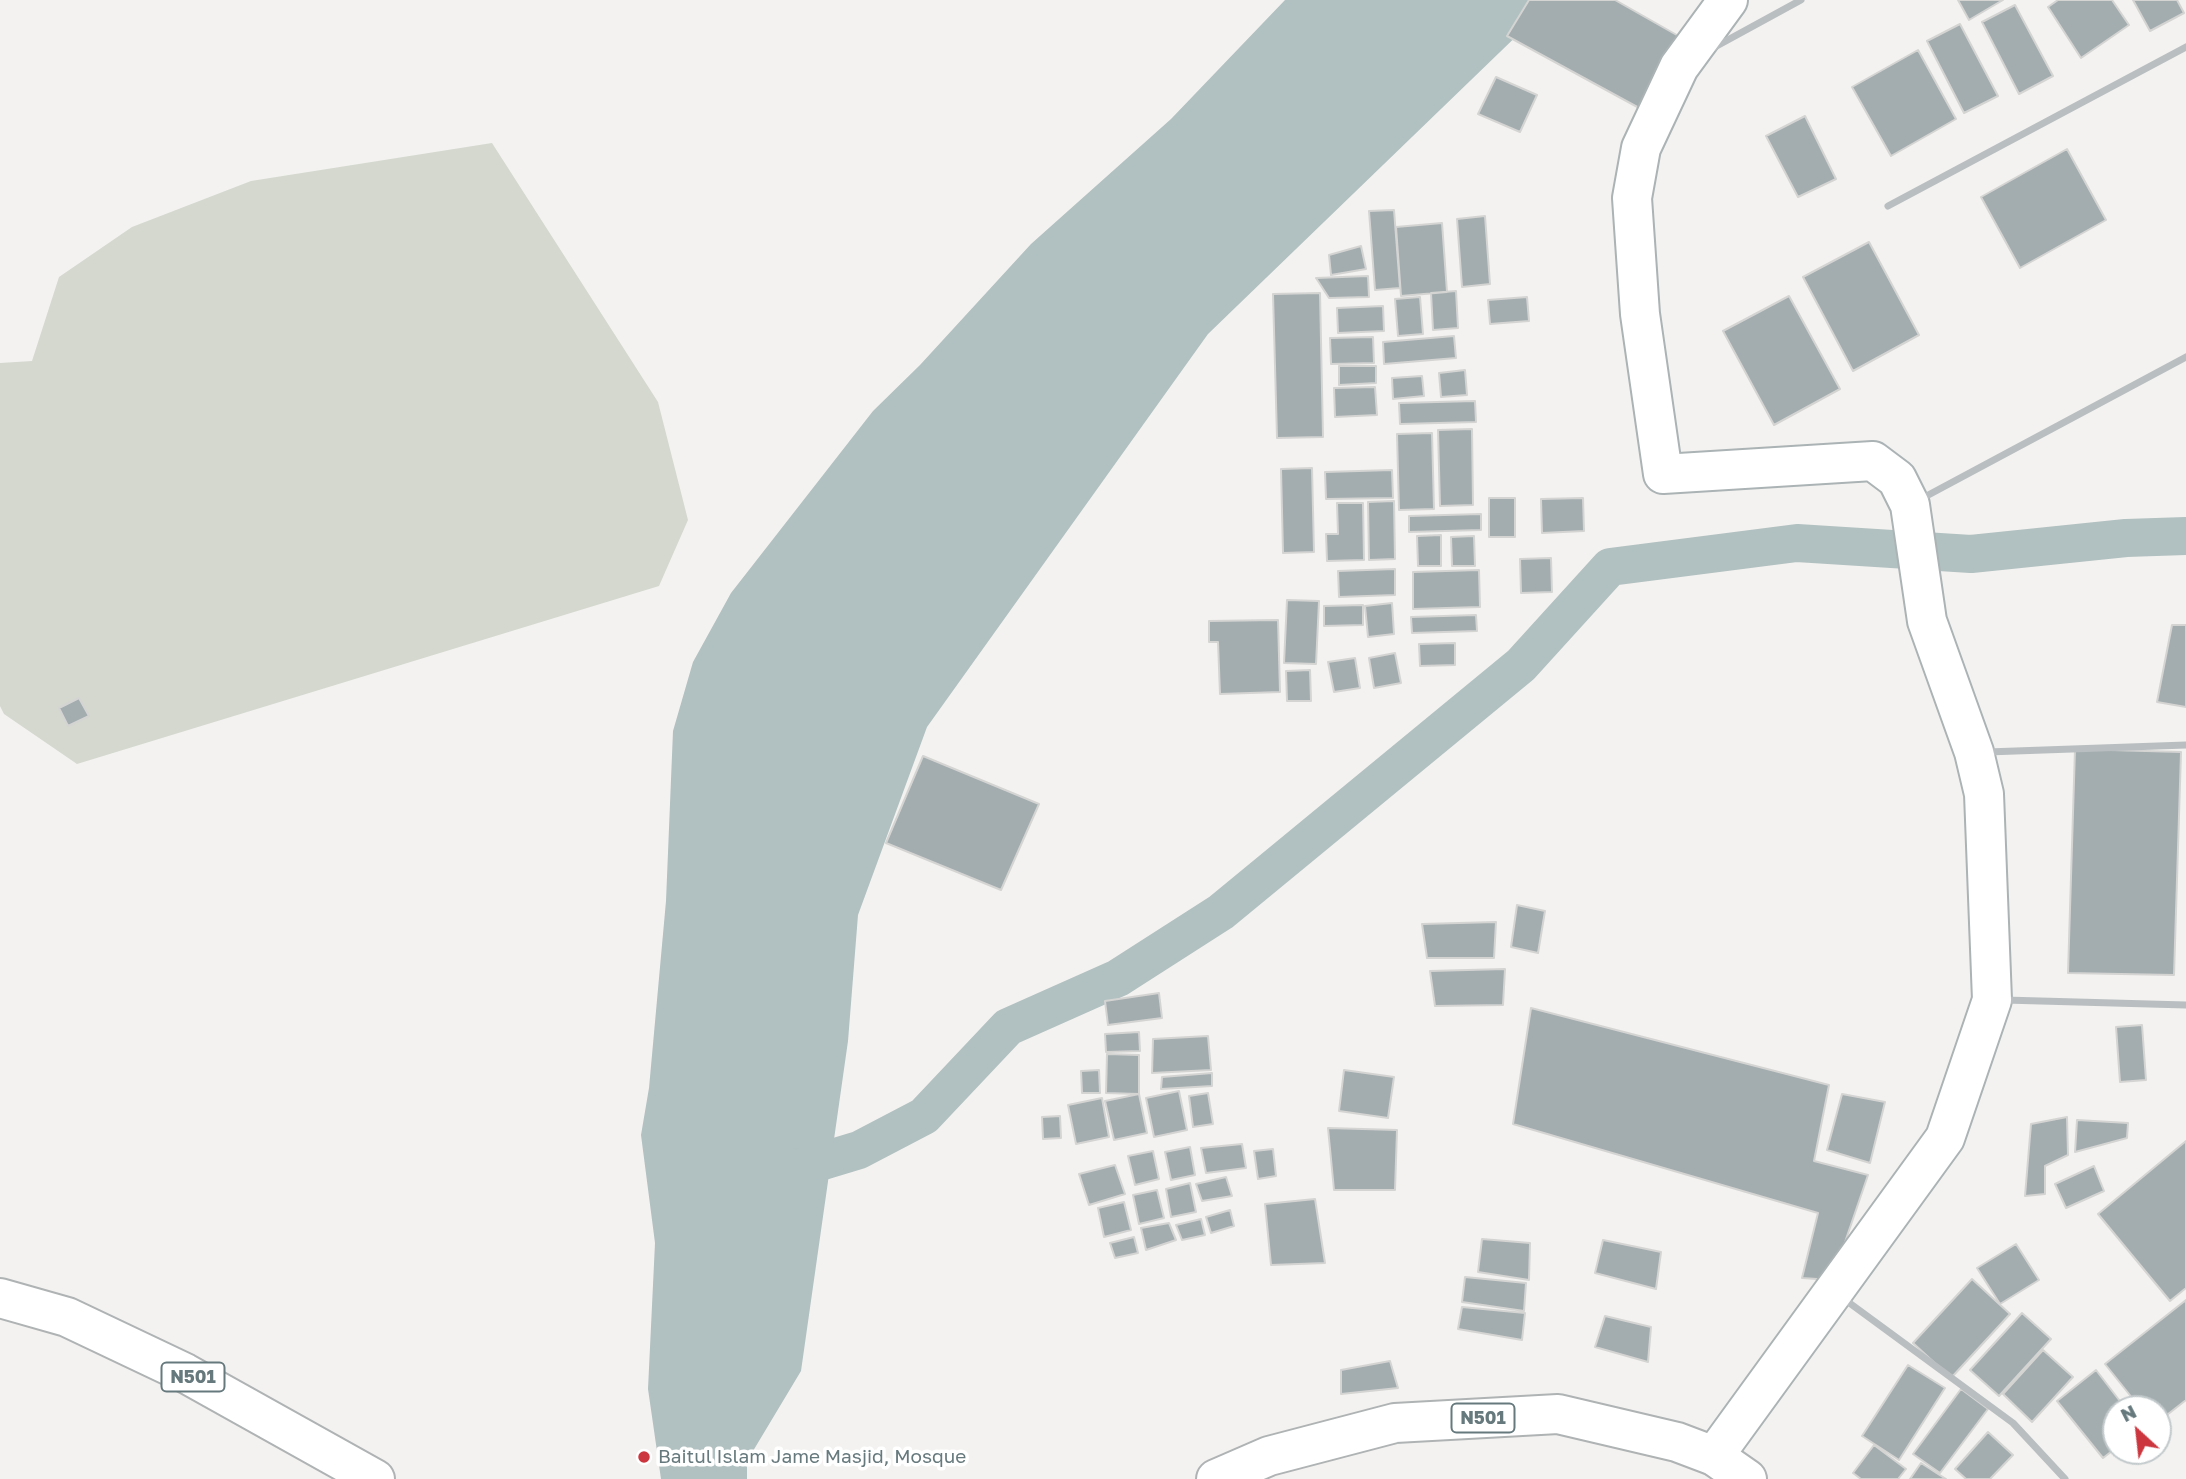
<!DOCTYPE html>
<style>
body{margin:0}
#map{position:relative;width:2186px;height:1479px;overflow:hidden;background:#f3f2f0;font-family:"Golos Text",sans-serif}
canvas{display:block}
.north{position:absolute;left:2102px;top:1395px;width:70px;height:70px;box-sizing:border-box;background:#fff;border:2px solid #c2c9cb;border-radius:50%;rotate:333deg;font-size:19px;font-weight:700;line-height:28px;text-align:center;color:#66797d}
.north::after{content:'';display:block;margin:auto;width:24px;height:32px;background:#cc373f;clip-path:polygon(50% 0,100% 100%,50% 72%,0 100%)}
</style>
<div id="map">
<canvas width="2186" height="1479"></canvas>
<div class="north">N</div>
</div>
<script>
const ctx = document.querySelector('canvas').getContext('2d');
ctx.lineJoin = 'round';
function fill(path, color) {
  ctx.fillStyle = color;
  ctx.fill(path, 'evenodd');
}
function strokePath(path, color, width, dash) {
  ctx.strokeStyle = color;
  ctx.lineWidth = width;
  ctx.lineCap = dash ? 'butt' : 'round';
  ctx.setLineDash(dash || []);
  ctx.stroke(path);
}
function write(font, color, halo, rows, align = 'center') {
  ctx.font = font + ' "Golos Text",sans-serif';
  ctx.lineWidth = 7;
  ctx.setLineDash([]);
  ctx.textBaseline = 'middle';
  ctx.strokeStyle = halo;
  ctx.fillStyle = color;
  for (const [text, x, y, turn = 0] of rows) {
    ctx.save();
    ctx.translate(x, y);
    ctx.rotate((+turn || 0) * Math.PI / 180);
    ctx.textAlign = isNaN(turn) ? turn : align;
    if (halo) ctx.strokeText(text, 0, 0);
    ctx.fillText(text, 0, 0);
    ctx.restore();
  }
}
const green = new Path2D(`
 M 492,143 L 658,402 L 688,520 L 659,586 L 77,764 L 4,714 L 0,706 L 0,363 L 32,361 L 59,277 L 132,227 L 251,181 Z`);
const water = new Path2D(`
 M 1285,0 L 1541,0 L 1529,24 L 1208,334 L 927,727 L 858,915 L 848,1041 L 801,1371 L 747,1461 L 747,1479 L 661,1479 L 648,1389 L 655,1243 L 641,1135 L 649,1088 L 666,901 L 673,731 L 693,662 L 731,593 L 873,411 L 920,365 L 1031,244 L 1171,119 Z`);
const canal = new Path2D(`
 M 783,1173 L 859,1150 L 924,1116 L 1008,1027 L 1118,978 L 1221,912 L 1521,665 L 1610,567 L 1797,543 L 1971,554 L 2126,538 L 2186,536`);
const building = new Path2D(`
 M 1529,0 L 1615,0 L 1682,38 L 1641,109 L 1507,36 Z
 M 1958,0 L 2003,0 L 1969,20 Z
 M 2058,0 L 2112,0 L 2129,25 L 2081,58 L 2048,7 Z
 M 2133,0 L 2177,0 L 2184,13 L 2150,31 Z
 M 2015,5 L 2053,76 L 2019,94 L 1982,22 Z
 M 1960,24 L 1998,96 L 1964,113 L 1927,41 Z
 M 1918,50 L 1956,119 L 1891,156 L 1852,87 Z
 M 1496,77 L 1537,95 L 1520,132 L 1478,114 Z
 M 1805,116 L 1836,179 L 1798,197 L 1766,136 Z
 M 2067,149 L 2106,220 L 2020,268 L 1981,197 Z
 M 1394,210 L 1400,288 L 1375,290 L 1369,211 Z
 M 1485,216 L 1490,284 L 1462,287 L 1457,219 Z
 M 1442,223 L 1447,292 L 1401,296 L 1396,227 Z
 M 1869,242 L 1919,335 L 1853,371 L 1803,277 Z
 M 1361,246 L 1366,269 L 1331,275 L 1329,255 Z
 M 1368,276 L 1369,297 L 1329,298 L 1316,278 Z
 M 1456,291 L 1458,328 L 1433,330 L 1431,293 Z
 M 1320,293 L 1323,437 L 1277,438 L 1273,294 Z
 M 1789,296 L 1840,389 L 1774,425 L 1723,331 Z
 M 1420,297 L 1423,334 L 1398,336 L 1395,299 Z
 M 1527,297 L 1529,321 L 1490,324 L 1488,300 Z
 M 1383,306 L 1384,331 L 1338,333 L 1337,308 Z
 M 1454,336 L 1456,358 L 1384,364 L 1383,342 Z
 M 1373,337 L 1374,363 L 1331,364 L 1330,338 Z
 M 1339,366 L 1376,366 L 1376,383 L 1339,385 Z
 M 1465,370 L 1467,395 L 1441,397 L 1439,373 Z
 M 1422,376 L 1424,396 L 1393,399 L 1392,378 Z
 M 1375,387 L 1377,415 L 1335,417 L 1334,388 Z
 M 1475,401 L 1476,422 L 1400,424 L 1399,403 Z
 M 1472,429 L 1473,505 L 1440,506 L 1438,430 Z
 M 1432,433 L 1434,509 L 1399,510 L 1397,434 Z
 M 1312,468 L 1314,552 L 1283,553 L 1281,469 Z
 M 1392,470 L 1393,498 L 1326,499 L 1325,472 Z
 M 1489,498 L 1515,498 L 1515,537 L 1489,537 Z
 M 1583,498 L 1584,531 L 1542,533 L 1541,499 Z
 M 1394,501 L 1395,559 L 1369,560 L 1368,502 Z
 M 1337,503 L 1363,503 L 1364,560 L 1327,561 L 1326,534 L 1338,534 Z
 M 1481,514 L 1481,530 L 1409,532 L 1409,516 Z
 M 1441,535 L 1441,566 L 1418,566 L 1417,536 Z
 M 1474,536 L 1475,566 L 1452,566 L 1451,537 Z
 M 1551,558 L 1552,592 L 1521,593 L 1520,559 Z
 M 1395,569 L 1395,595 L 1339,597 L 1338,571 Z
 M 1479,570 L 1480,607 L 1413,609 L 1413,572 Z
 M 1287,600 L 1319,601 L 1316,664 L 1284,663 Z
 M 1392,603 L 1394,634 L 1368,637 L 1365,606 Z
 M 1363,605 L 1363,625 L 1324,626 L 1324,606 Z
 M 1476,615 L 1477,631 L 1412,633 L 1411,617 Z
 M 1278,620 L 1280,692 L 1220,694 L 1218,642 L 1209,642 L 1209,621 Z
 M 2172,625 L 2186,625 L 2186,707 L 2157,702 Z
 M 1455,643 L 1455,665 L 1420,666 L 1419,644 Z
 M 1395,653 L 1401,683 L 1374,688 L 1369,658 Z
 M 1355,658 L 1360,688 L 1334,692 L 1328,662 Z
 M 1310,670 L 1311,701 L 1287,701 L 1286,671 Z
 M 79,698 L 89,716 L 68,726 L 59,708 Z
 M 2075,749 L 2181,752 L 2174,975 L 2068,973 Z
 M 923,756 L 1039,804 L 1001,890 L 886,843 Z
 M 1517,905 L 1545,911 L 1538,953 L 1511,947 Z
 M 1496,922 L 1494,958 L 1427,958 L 1422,924 Z
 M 1505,969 L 1503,1005 L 1435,1006 L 1430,971 Z
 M 1159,993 L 1162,1018 L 1108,1025 L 1105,1001 Z
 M 1531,1008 L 1829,1085 L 1814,1161 L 1868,1175 L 1832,1280 L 1802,1278 L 1818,1213 L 1513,1124 Z
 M 2142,1025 L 2146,1080 L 2120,1082 L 2116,1027 Z
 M 1139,1032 L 1140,1051 L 1106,1052 L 1105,1034 Z
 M 1208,1036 L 1211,1070 L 1152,1073 L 1153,1039 Z
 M 1107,1054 L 1139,1055 L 1139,1094 L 1106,1093 Z
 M 1099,1070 L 1100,1093 L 1082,1093 L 1081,1071 Z
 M 1344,1070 L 1394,1077 L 1388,1118 L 1339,1111 Z
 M 1212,1073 L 1212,1086 L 1161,1089 L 1162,1077 Z
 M 1179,1091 L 1187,1130 L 1154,1137 L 1146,1098 Z
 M 1208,1093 L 1213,1124 L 1193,1127 L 1189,1096 Z
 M 1139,1094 L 1147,1133 L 1114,1140 L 1105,1101 Z
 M 1842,1094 L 1885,1102 L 1870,1163 L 1827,1150 Z
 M 1102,1098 L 1109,1137 L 1076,1144 L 1068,1105 Z
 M 1060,1116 L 1061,1138 L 1043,1139 L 1042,1117 Z
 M 2067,1117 L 2068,1155 L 2045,1166 L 2045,1194 L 2025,1196 L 2031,1124 Z
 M 2077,1120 L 2128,1123 L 2127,1138 L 2075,1152 Z
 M 1328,1128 L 1397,1130 L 1395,1190 L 1334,1190 Z
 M 2186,1141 L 2186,1288 L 2170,1301 L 2098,1214 Z
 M 1242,1144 L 1246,1168 L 1206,1173 L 1201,1148 Z
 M 1190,1147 L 1195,1175 L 1171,1180 L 1165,1152 Z
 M 1273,1149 L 1276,1176 L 1258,1179 L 1254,1151 Z
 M 1153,1151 L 1159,1179 L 1135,1185 L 1128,1156 Z
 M 1115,1165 L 1125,1194 L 1089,1205 L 1079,1174 Z
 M 2094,1166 L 2104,1191 L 2066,1208 L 2055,1184 Z
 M 1226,1177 L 1232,1196 L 1202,1201 L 1196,1184 Z
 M 1190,1183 L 1196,1212 L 1171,1217 L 1166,1189 Z
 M 1157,1190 L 1164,1218 L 1139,1224 L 1133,1195 Z
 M 1315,1199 L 1325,1263 L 1271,1265 L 1265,1204 Z
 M 1124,1202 L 1131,1230 L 1104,1237 L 1098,1208 Z
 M 1230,1210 L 1234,1226 L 1211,1233 L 1206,1217 Z
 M 1201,1219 L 1205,1235 L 1182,1240 L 1176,1225 Z
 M 1169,1223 L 1176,1240 L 1146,1250 L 1141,1228 Z
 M 1134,1237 L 1138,1253 L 1115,1258 L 1110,1243 Z
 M 1482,1239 L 1530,1243 L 1529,1280 L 1478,1272 Z
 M 1603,1240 L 1661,1252 L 1656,1289 L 1595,1273 Z
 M 2016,1244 L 2039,1280 L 2000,1304 L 1977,1268 Z
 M 1465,1277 L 1526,1283 L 1524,1311 L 1462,1302 Z
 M 1972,1279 L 2010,1314 L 1951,1378 L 1913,1343 Z
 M 2186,1300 L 2186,1400 L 2158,1422 L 2158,1409 L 2141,1409 L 2105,1364 Z
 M 1462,1307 L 1525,1313 L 1522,1340 L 1458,1329 Z
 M 2022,1313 L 2051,1339 L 1999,1396 L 1970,1370 Z
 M 1605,1316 L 1651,1327 L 1648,1362 L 1595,1347 Z
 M 2043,1350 L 2073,1377 L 2032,1422 L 2003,1394 Z
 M 1390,1361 L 1398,1388 L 1341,1394 L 1341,1370 Z
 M 1908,1365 L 1945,1388 L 1899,1460 L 1862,1436 Z
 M 2096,1370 L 2126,1409 L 2116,1409 L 2116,1448 L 2103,1458 L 2057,1401 Z
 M 1961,1389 L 1988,1409 L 1940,1473 L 1913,1454 Z
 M 1988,1432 L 2013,1455 L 1990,1479 L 1966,1479 L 1955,1469 Z
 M 1874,1445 L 1906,1469 L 1898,1479 L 1861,1479 L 1853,1473 Z
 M 1921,1463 L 1946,1479 L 1910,1479 Z`);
const street = new Path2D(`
 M 1713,48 L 1801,0
 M 1888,206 L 2186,47
 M 1919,500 L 2186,357
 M 1987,752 L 2186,745
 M 2004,1000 L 2186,1005
 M 1844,1299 L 2013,1423 L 2065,1479`);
const secondary = new Path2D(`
 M 1714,1456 L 1945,1138 L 1992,1000 L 1984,794 L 1974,752 L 1927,621 L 1910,505 L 1897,479 L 1873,461 L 1663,474 L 1640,314 L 1632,198 L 1641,148 L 1679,67 L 1728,0`);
const highway = new Path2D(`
 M 0,1298 L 67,1317 L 185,1373 L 375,1479
 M 1216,1479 L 1269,1456 L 1395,1423 L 1558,1414 L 1677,1442 L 1714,1456 L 1747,1479`);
const markers = [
 [644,1457,7,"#cc373f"]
];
const shields = [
 [193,1377,63],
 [1483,1418,63]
];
const shieldNames = [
 ["N501",193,1377],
 ["N501",1483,1418]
];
const poiNames = [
 ["Baitul Islam Jame Masjid, Mosque",658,1457]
];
fill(green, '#d4d8cf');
fill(water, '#b1c0c0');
strokePath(canal, '#b1c0c0', 38);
fill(building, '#a3acae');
strokePath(building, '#d4d4d3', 2);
strokePath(secondary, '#abb3b4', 42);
strokePath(highway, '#afb3b4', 42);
strokePath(street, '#b9bec0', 7);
strokePath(secondary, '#fff', 38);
strokePath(highway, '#fff', 38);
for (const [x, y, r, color] of markers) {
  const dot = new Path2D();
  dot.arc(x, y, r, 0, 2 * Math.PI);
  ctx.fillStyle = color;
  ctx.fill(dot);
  strokePath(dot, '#fff', 2.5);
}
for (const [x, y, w] of shields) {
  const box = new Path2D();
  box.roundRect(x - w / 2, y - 14.5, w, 29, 5);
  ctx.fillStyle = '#fff';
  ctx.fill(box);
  strokePath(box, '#66797d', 2);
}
write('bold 18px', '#66797d', null, shieldNames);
write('19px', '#66797d', '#fff', poiNames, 'left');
</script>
